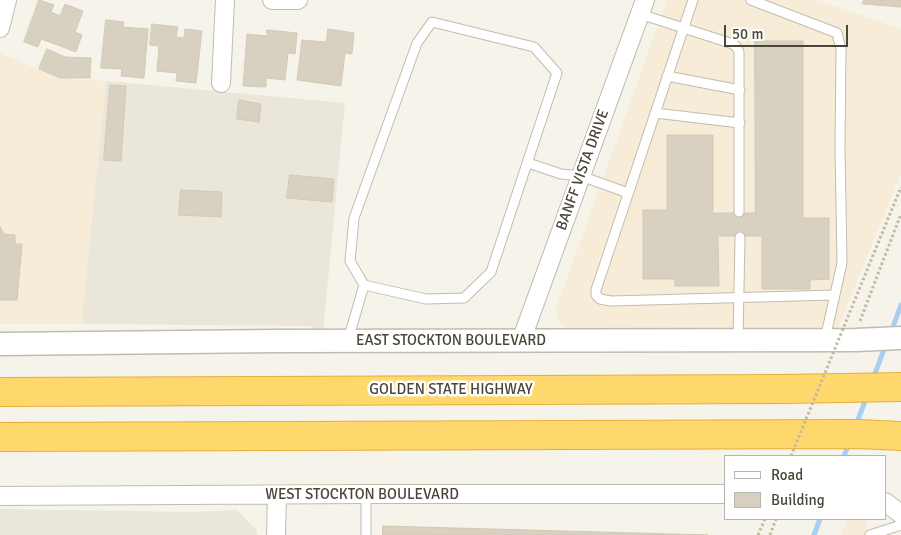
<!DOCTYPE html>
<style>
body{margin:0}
#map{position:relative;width:901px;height:535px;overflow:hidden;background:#f6f3eb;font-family:Signika,sans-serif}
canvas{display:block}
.legend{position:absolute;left:724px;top:455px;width:162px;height:65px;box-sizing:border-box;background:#fff;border:1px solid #b7b5af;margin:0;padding:6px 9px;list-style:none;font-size:15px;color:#4a4538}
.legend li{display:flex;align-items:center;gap:10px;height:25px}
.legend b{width:25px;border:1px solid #b7b5af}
.scale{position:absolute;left:724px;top:25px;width:124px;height:22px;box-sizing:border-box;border:2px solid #4a4538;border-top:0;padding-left:6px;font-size:15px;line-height:18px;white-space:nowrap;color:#4a4538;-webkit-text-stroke:4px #fff;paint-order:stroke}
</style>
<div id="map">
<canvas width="901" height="535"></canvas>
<ul class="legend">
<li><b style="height:6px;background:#fff"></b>Road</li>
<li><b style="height:14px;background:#d8d0c0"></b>Building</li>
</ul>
<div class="scale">50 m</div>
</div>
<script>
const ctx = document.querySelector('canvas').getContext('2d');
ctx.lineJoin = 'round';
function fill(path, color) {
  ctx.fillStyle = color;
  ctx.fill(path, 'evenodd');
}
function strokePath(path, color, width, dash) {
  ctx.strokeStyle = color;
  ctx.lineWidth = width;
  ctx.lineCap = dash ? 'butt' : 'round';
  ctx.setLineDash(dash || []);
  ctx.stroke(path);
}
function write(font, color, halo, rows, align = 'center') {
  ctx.font = font + ' Signika,sans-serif';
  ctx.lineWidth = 5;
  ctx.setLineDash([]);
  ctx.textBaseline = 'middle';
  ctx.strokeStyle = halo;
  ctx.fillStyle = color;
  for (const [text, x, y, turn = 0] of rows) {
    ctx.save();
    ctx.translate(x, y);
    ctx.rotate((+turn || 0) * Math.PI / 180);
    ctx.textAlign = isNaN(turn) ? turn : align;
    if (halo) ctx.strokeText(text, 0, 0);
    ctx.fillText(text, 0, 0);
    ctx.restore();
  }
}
const residential = new Path2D(`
 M 106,81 L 345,103 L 323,332 L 310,326 L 84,324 L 82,315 Z
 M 0,509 L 190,512 L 237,510 L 257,531 L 257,535 L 0,535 Z`);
const commercial = new Path2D(`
 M 667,0 L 818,0 L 901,29 L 901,174 L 837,330 L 571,331 L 562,325 L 558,319 L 556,309 Z
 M 0,53 L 60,79 L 106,81 L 82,315 L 84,324 L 0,324 Z
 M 848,519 L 866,519 L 869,535 L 841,535 Z`);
const stream = new Path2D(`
 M 891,332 L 901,305
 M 873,379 L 886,344
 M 856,425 L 867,396
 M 844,456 L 849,443
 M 814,535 L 820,519`);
const building = new Path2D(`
 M 39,0 L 54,5 L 51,12 L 60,16 L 65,4 L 83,11 L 75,32 L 82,35 L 76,52 L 41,39 L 38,47 L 24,42 Z
 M 864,0 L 901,0 L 901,7 L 863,4 Z
 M 106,20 L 124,22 L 123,27 L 148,29 L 144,78 L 121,76 L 122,69 L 101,68 Z
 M 152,24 L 178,27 L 176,37 L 184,38 L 185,29 L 202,31 L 196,83 L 176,81 L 177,73 L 157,71 L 159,46 L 150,45 Z
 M 328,29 L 354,33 L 352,54 L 345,53 L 341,86 L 297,80 L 302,40 L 326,42 Z
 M 267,30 L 297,33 L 295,54 L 288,53 L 285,80 L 266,78 L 266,87 L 243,86 L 247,34 L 267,36 Z
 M 755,41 L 803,41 L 803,218 L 829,218 L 829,279 L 810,280 L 810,289 L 762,289 L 762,236 L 718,236 L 719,286 L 675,286 L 675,279 L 643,279 L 643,210 L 667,210 L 667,135 L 713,135 L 713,213 L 755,213 Z
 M 47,49 L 65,57 L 91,58 L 90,78 L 60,78 L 39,69 Z
 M 110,85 L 126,86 L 121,161 L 104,160 Z
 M 239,100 L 261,104 L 259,122 L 237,119 Z
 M 290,175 L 334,179 L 332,202 L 287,198 Z
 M 181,190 L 222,192 L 221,217 L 179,215 Z
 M 0,227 L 4,234 L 15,235 L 15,244 L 22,244 L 17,300 L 0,300 Z
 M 383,526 L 708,535 L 383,535 Z`);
const path = new Path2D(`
 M 860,321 L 901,214
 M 758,535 L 765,519
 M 770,535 L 776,519`);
const service = new Path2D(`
 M 693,0 L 596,290 L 596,295 L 600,299 L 611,301 L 835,295
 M 751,0 L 837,33 L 841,49 L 840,148 L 842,263 L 825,339
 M 640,14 L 730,43 L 736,46 L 739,52 L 739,212
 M 432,22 L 534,47 L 557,73 L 491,272 L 464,298 L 426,299 L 364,285 L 350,261 L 354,218 L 417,43 Z
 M 667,76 L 740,90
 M 655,113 L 740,123
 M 528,163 L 561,174 L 581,176 L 628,193
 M 738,339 L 740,237
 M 348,340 L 364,285
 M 366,494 L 366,535
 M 870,535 L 901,525`);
const minor = new Path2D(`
 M 272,0 L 298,0
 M 0,28 L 7,0
 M 221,83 L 225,0
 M 521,341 L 645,0
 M 0,496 L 366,494 L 725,494
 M 885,502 L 901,514
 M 276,535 L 277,495`);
const tertiary = new Path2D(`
 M 0,344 L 274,341 L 856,340 L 901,338`);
const motorway = new Path2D(`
 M 0,392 L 782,389 L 901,387
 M 0,437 L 858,434 L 901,436`);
const pathBridge = new Path2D(`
 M 791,456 L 901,187`);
const streetNames = [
 ["BANFF VISTA DRIVE",583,170,-70],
 ["EAST STOCKTON BOULEVARD",451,341],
 ["GOLDEN STATE HIGHWAY",451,390],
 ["WEST STOCKTON BOULEVARD",362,495]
];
fill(residential, '#eae6d9');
fill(commercial, '#f7ecd7');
strokePath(stream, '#a7cff3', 5);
fill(building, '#d8d0c0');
strokePath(building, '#d3c9b3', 1);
strokePath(service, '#c2bcad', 11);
strokePath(minor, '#c2bcad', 20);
strokePath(tertiary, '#c2bcad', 25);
strokePath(motorway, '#e2af39', 30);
strokePath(path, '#c4b99e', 3, [2.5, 2.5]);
strokePath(service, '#fff', 9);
strokePath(minor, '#fff', 18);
strokePath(tertiary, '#fff', 22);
strokePath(motorway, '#ffd86d', 28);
strokePath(pathBridge, '#c4b99e', 3, [2.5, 2.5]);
write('15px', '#4a4538', '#fff', streetNames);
</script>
